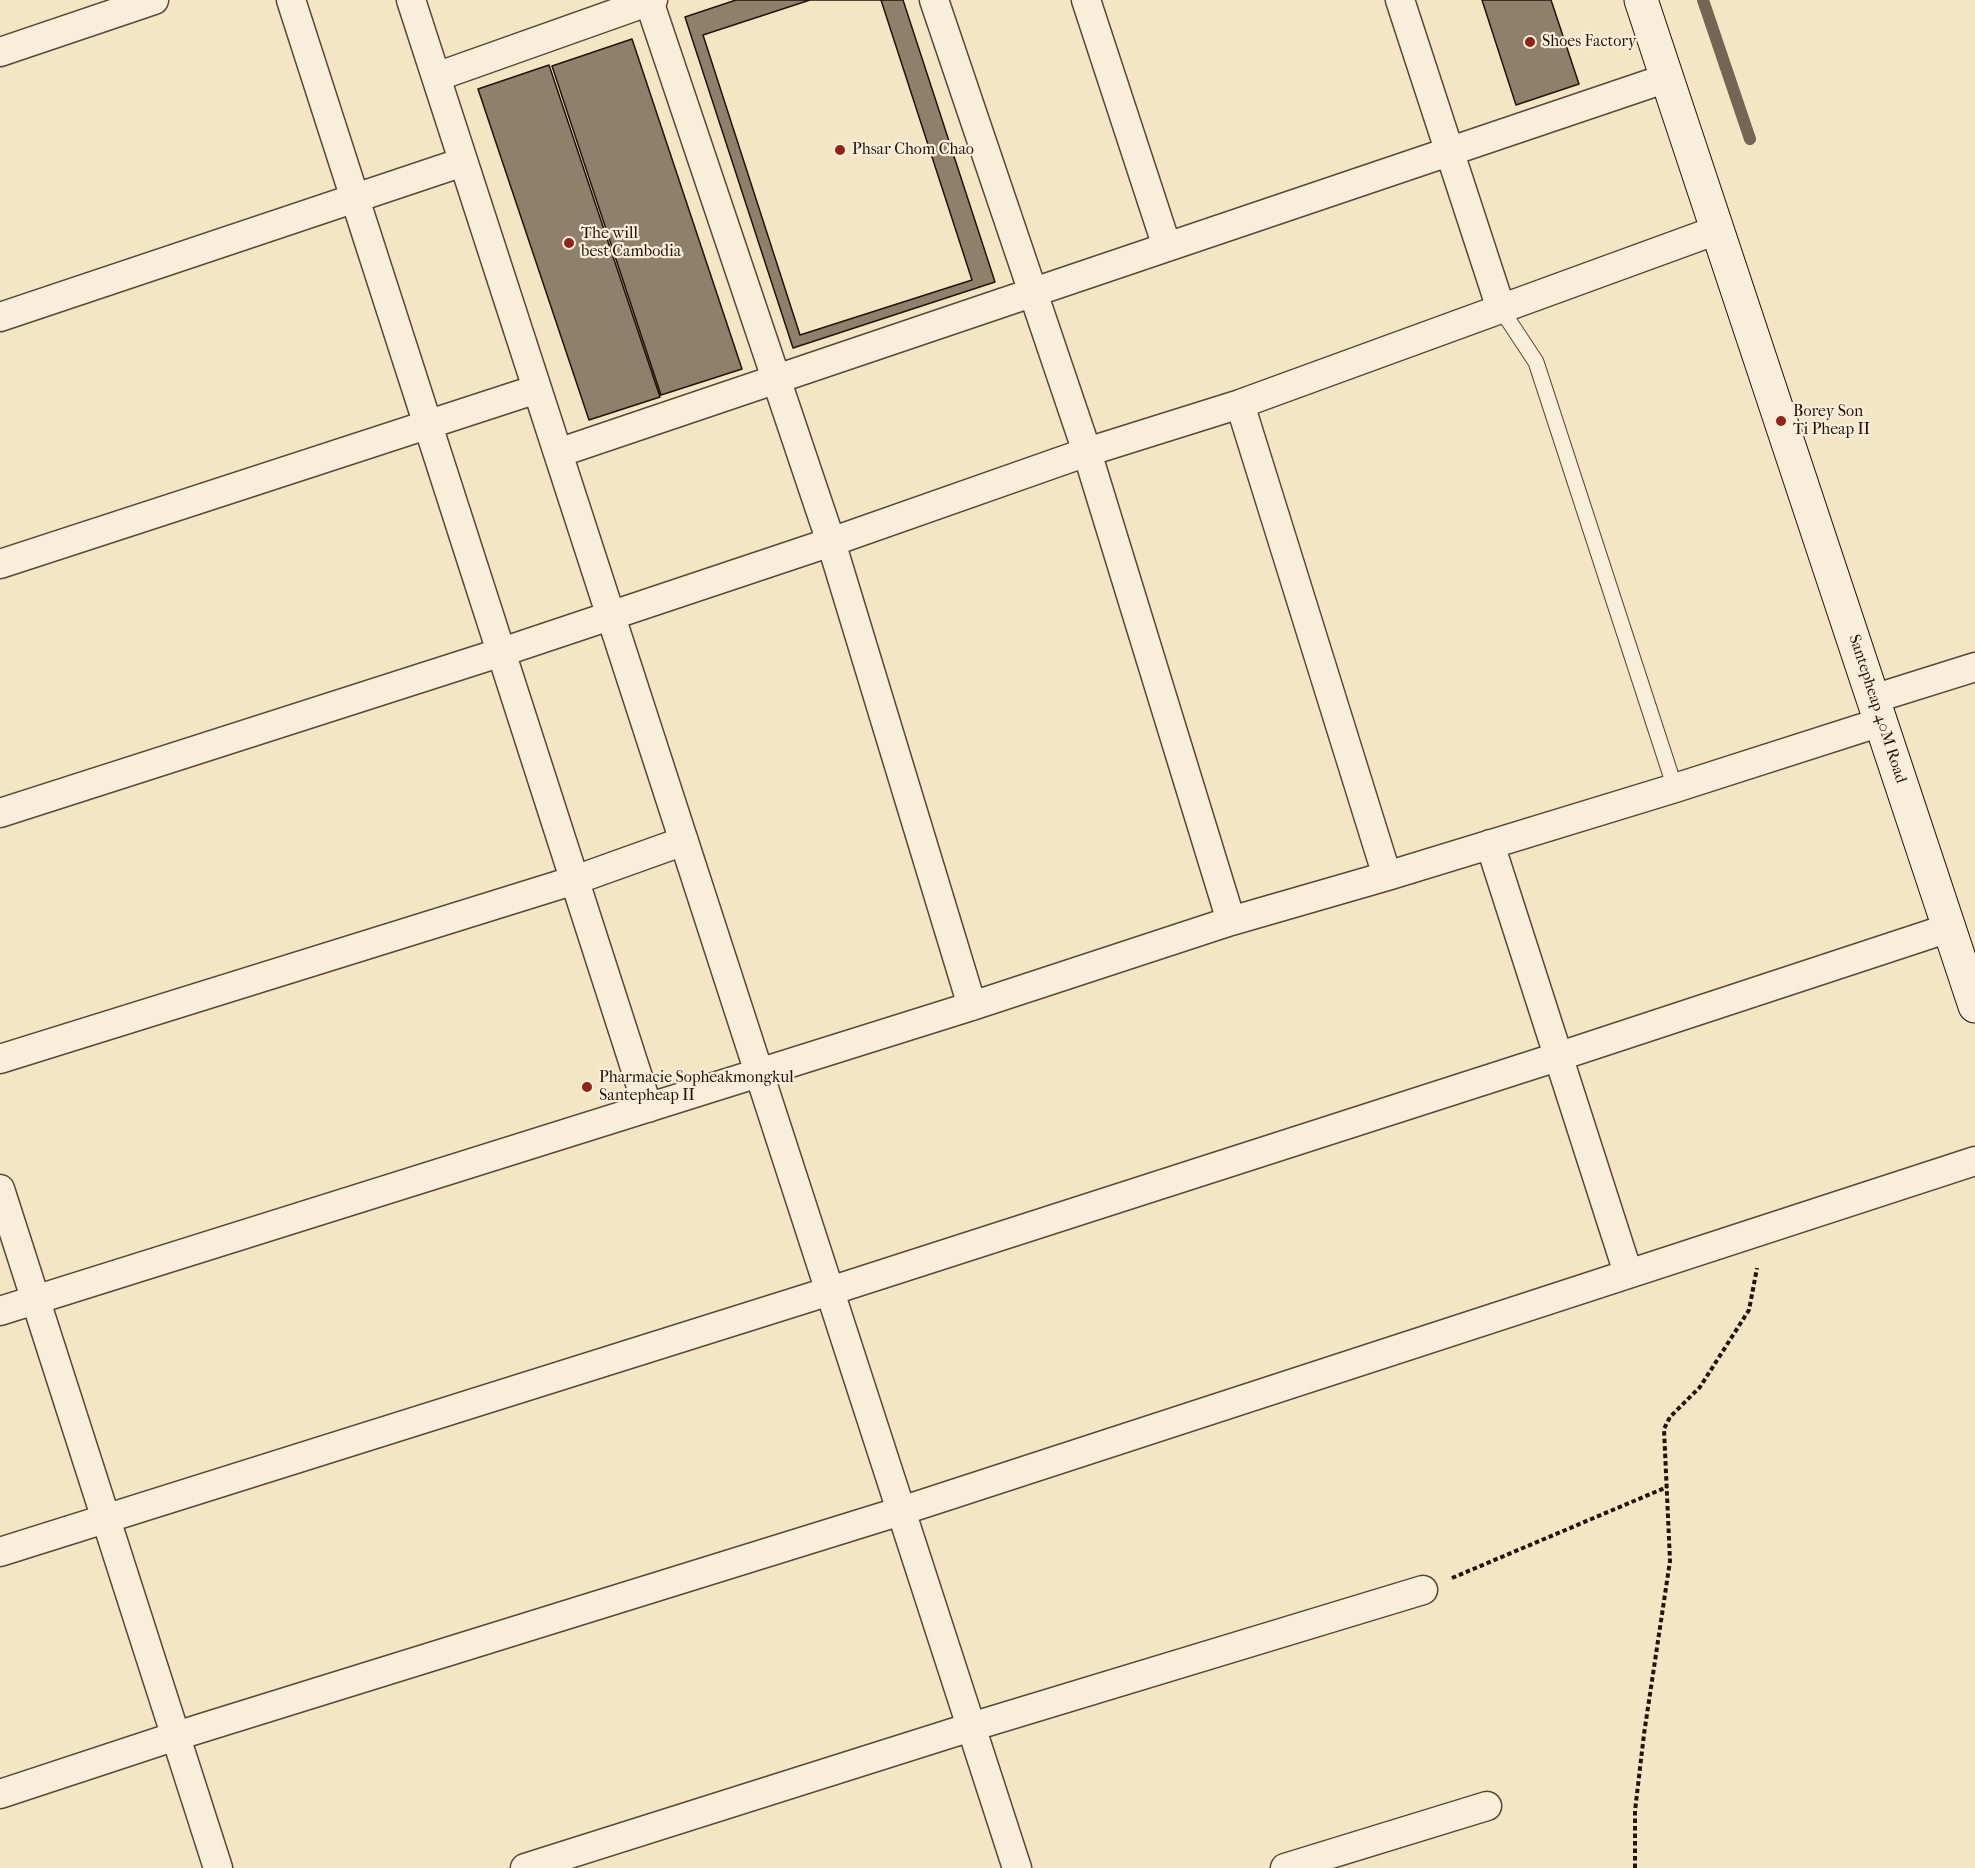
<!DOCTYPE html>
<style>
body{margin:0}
canvas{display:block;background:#f4e5c4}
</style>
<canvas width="1975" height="1868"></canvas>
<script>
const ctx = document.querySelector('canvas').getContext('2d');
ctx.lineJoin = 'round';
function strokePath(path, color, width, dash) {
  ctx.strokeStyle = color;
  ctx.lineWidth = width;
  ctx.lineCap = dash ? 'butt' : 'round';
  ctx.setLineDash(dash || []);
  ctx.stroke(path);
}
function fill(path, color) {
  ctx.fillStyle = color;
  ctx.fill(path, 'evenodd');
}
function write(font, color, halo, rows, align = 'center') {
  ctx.font = font + ' "IM FELL French Canon",serif';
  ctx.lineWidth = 4.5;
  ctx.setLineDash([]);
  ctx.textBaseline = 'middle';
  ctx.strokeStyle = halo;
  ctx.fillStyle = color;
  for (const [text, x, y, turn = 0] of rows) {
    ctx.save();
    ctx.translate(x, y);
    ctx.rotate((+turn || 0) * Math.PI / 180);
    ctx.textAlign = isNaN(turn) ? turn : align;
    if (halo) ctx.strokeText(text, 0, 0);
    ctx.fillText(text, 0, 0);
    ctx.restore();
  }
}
const stream = new Path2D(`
 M 1703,0 L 1750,139`);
const building = new Path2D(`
 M 736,0 L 903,0 L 995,282 L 793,348 L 685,17 Z
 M 810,0 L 881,0 L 972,280 L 800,335 L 703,35 Z
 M 1482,0 L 1551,0 L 1579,84 L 1516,105 Z
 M 632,39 L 742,369 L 661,395 L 552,66 Z
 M 549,65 L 660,397 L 589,420 L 478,89 Z`);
const path = new Path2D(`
 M 1452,1578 L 1667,1487
 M 1635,1868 L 1635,1811 L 1644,1734 L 1670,1561 L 1664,1429 L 1670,1417 L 1700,1387 L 1749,1310 L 1757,1268`);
const lane = new Path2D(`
 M 1501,309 L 1536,362 L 1675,788`);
const street = new Path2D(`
 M 291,0 L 648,1108
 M 411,0 L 1017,1868
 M 934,0 L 1087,452 L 1231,921
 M 1086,0 L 1167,247
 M 1400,0 L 1501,309
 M 649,1 L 831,542 L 972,1006
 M 0,52 L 154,0
 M 436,77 L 653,0
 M 0,317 L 463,162
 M 1240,404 L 1387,876
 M 558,453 L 1667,78
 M 0,564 L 537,389
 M 1873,699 L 1975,667
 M 0,813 L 502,652 L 831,542 L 1087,452 L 1240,404 L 1717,230
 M 1490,844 L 1628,1273
 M 0,1059 L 575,880 L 684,841
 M 0,1189 L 218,1868
 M 0,1311 L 972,1006 L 1231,921 L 1387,876 L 1675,788 L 1881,722
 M 0,1552 L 830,1291 L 1557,1057 L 1949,928
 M 0,1794 L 176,1736 L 901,1511 L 1975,1161
 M 525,1868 L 971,1727 L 1423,1590
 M 1285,1868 L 1487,1806`);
const secondary = new Path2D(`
 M 1641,0 L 1975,1006`);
const markers = [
 [1530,42,6,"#8f2418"],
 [840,150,6,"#8f2418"],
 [569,243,6,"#8f2418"],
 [1781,421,6,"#8f2418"],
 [587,1087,6,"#8f2418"]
];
const poiNames = [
 ["Shoes Factory",1542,42],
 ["Phsar Chom Chao",852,150],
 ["The will",581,234],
 ["best Cambodia",581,252],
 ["Borey Son",1793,412],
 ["Ti Pheap II",1793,430],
 ["Pharmacie Sopheakmongkul",599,1078],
 ["Santepheap II",599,1096]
];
const streetNames = [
 ["Santepheap 40M Road",1877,709,72]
];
strokePath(stream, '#766554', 12);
fill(building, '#90806b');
strokePath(building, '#24120a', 1.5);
strokePath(lane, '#584738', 17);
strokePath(street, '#584738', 31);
strokePath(secondary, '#24120a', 35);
strokePath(path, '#24120a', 4, [4.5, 3]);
strokePath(lane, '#f8eed9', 15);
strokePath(street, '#f8eed9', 28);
strokePath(secondary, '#f8eed9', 33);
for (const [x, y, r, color] of markers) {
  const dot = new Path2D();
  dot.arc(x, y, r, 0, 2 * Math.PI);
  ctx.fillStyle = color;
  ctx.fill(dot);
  strokePath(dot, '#f8eed9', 2);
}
write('16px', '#24120a', '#f8eed9', poiNames, 'left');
write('16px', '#24120a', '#f8eed9', streetNames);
</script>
